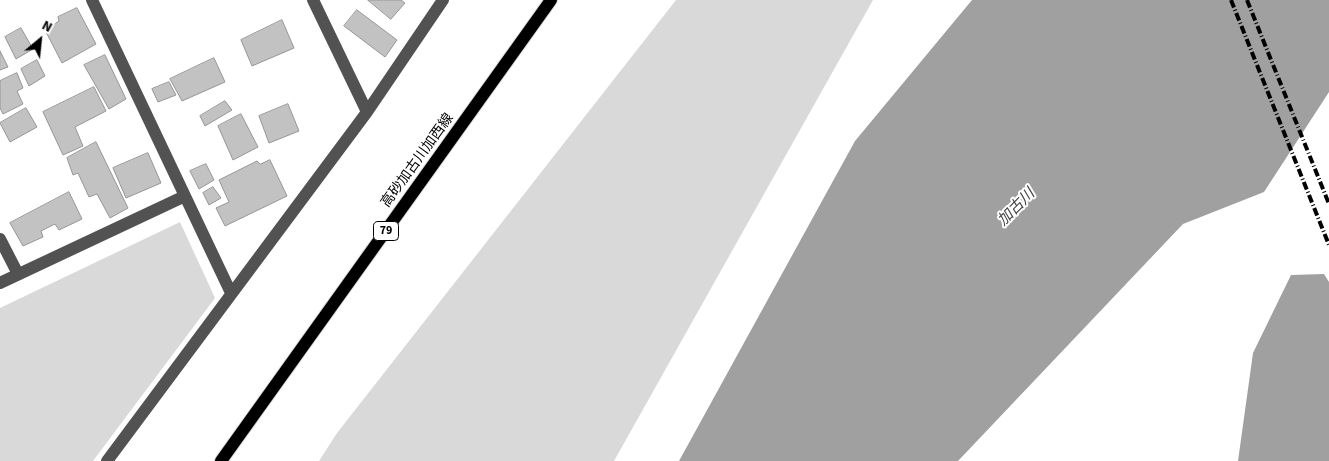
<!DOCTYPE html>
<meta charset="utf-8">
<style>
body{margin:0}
#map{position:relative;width:1329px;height:461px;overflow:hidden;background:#fff;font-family:"Source Sans 3",sans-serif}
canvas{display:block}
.north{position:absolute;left:15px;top:15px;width:50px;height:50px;-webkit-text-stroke:4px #fff;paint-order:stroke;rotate:28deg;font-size:14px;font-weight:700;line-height:20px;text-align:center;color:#000}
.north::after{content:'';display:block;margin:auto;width:18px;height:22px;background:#000;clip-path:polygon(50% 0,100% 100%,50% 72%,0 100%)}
</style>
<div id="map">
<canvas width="1329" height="461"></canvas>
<div class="north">N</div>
</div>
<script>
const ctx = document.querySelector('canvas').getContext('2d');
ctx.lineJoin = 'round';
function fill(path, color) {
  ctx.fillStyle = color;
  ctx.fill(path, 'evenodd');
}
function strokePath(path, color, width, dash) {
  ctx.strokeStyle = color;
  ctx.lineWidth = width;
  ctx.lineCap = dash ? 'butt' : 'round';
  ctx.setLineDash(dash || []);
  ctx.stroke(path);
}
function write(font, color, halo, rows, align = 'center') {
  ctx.font = font + ' "Source Sans 3","Noto Sans JP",sans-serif';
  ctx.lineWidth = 4;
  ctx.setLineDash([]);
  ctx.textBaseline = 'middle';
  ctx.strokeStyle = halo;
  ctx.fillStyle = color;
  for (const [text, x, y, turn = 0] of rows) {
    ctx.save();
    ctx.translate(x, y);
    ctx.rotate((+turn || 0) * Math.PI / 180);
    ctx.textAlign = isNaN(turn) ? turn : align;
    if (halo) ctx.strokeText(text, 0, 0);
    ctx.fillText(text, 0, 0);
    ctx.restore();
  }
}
const green = new Path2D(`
 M 676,0 L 873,0 L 614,461 L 319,461 L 337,433 Z
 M 180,222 L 215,298 L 93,461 L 0,461 L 0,308 Z`);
const water = new Path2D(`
 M 972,0 L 1329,0 L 1329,92 L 1264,192 L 1183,224 L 958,461 L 679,461 L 855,141 Z
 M 1324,274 L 1329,282 L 1329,461 L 1238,461 L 1253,353 L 1291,275 Z`);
const building = new Path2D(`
 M 368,0 L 401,0 L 405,3 L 391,19 Z
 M 77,8 L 96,44 L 62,63 L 45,30 L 59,21 L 58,17 Z
 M 357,10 L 397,40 L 385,57 L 344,26 Z
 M 282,20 L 294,48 L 252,66 L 241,40 Z
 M 21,28 L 33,49 L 16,59 L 5,37 Z
 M 0,51 L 8,67 L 0,70 Z
 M 105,55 L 126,99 L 109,109 L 84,65 Z
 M 214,58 L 225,82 L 182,101 L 170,79 Z
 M 37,60 L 45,76 L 29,86 L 21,69 Z
 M 17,73 L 23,88 L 17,91 L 23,104 L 3,114 L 0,108 L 0,81 Z
 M 169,82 L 176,95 L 158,102 L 152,89 Z
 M 94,87 L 106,111 L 75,127 L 83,146 L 63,155 L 43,112 Z
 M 225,101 L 232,110 L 205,126 L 200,116 Z
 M 288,104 L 299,131 L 269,143 L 259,116 Z
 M 26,108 L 37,127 L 10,142 L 0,123 Z
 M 241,114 L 258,147 L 233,160 L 218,126 Z
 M 96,142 L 128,208 L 110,218 L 97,194 L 89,197 L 78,173 L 73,175 L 67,158 Z
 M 148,153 L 161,183 L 126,198 L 113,168 Z
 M 270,160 L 287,196 L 225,226 L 216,208 L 229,202 L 219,180 L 257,161 L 260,164 Z
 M 206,164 L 214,180 L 199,189 L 190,171 Z
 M 213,187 L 221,198 L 209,205 L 203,193 Z
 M 69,192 L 82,219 L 59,230 L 55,224 L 41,231 L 43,237 L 23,246 L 10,223 Z`);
const minor = new Path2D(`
 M 92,0 L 231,293
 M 313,0 L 367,112
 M 0,239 L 18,274
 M 0,283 L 185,196
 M 107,461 L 367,112 L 443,0`);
const major = new Path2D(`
 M 221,461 L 551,0`);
const rail = new Path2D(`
 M 1231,0 L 1329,245
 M 1247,0 L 1329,204`);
const shields = [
 [386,231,25]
];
const shieldNames = [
 ["79",386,231]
];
const streetNames = [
 ["高砂加古川加西線",418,161,-54]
];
const waterNames = [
 ["加古川",1017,208,-45]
];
fill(green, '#d9d9d9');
fill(water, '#a0a0a0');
fill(building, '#c2c2c2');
strokePath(building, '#969696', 1);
strokePath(major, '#dbdbdb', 14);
strokePath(minor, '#525252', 12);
strokePath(major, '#000', 12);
strokePath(rail, '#000', 4, [8, 2.5, 1, 2.5]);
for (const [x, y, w] of shields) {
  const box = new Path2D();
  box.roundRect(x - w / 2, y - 9.5, w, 19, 4);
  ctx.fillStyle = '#fff';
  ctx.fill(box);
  strokePath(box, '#000', 1);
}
write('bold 12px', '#000', null, shieldNames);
write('14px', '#000', '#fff', streetNames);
write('italic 15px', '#414141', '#fff', waterNames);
</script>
